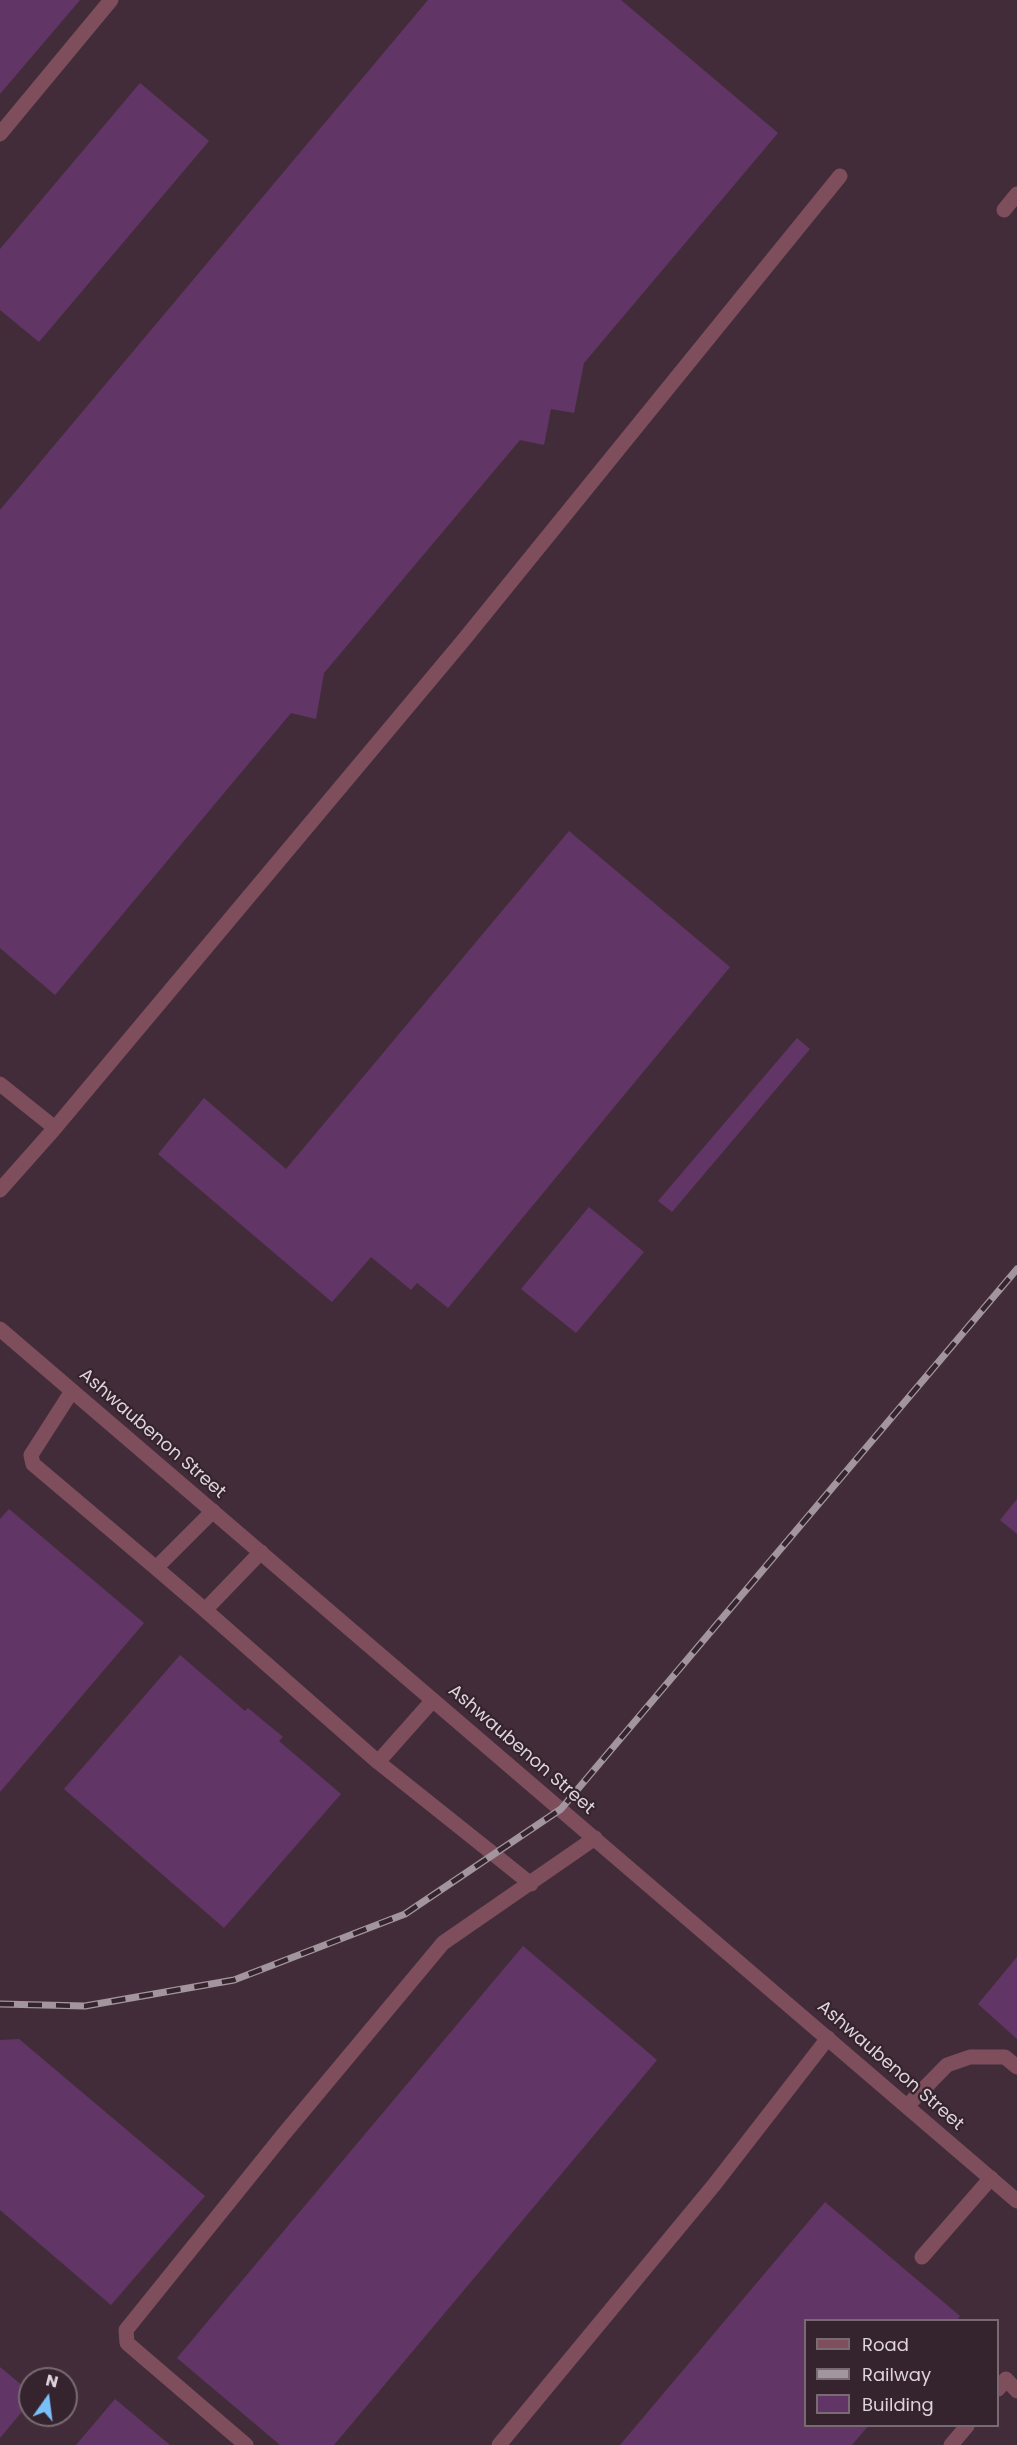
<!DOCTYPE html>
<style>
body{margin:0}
#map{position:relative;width:1017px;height:2445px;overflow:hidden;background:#35242e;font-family:Poppins,sans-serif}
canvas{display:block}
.legend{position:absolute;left:804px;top:2319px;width:195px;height:108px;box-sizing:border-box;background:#35242e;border:2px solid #796a73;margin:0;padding:8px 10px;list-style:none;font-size:18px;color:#ded3da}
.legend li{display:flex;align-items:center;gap:12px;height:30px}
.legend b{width:30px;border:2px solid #796a73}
.north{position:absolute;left:18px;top:2367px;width:60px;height:60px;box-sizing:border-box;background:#35242e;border:2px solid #796a73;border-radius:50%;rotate:14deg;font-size:16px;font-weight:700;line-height:24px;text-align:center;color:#ded3da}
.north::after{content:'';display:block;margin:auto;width:21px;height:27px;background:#79bff8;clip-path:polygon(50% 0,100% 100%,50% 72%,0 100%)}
</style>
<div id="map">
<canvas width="1017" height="2445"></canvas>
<ul class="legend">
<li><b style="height:8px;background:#7f4e5c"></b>Road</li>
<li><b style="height:8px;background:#a2959d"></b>Railway</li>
<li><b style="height:16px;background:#613666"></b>Building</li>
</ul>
<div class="north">N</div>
</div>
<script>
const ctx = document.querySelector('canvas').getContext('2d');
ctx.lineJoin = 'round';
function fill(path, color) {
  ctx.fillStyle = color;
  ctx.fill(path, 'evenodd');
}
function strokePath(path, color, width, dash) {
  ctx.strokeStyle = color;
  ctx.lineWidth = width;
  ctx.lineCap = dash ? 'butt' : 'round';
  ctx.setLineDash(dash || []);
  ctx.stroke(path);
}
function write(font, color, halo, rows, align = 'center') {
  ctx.font = font + ' Poppins,sans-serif';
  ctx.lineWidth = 4.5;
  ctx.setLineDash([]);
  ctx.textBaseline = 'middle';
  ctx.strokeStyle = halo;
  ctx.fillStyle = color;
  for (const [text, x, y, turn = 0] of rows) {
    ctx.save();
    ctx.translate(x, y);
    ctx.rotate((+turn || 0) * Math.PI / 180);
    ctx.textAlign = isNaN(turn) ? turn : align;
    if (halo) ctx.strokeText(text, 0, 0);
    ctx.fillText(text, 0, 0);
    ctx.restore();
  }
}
const built = new Path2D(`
 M 0,0 L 1017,0 L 1017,2445 L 0,2445 ZM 806,2320 L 998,2320 L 998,2426 L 806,2426 ZM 30,2379 L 66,2379 L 66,2415 L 30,2415 Z`);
const building = new Path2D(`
 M 0,0 L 80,0 L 0,94 Z
 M 428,0 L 621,0 L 778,133 L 584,363 L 574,413 L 551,409 L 544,445 L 520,440 L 324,673 L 316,719 L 291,713 L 55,995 L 0,948 L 0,510 Z
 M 140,83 L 209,141 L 39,342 L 0,310 L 0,249 Z
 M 569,831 L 730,967 L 448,1308 L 417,1283 L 411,1290 L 371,1257 L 332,1302 L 158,1154 L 204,1098 L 286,1169 Z
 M 797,1038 L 810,1049 L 672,1212 L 658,1201 Z
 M 589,1207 L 644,1252 L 576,1333 L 521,1289 Z
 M 1017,1499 L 1017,1534 L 1000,1520 Z
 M 9,1509 L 144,1623 L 0,1792 L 0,1519 Z
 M 180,1655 L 245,1711 L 248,1708 L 283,1737 L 279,1741 L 341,1794 L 224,1928 L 64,1789 Z
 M 523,1946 L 657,2060 L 334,2445 L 280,2445 L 177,2358 Z
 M 1017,1957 L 1017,2039 L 978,2004 Z
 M 19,2039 L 205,2196 L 111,2305 L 0,2210 L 0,2040 Z
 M 825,2202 L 960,2316 L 957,2320 L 806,2320 L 806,2426 L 868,2426 L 852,2445 L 620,2445 Z
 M 0,2367 L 30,2392 L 30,2402 L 0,2438 Z
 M 115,2399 L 170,2445 L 76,2445 Z`);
const service = new Path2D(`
 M 0,134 L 111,0
 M 1004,210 L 1017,194
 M 0,1084 L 55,1128
 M 0,1190 L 55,1128 L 462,642 L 840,176
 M 72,1391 L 31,1455 L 33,1464 L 156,1568 L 213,1511
 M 156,1568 L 205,1610 L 261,1552
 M 205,1610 L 378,1762 L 433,1700
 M 378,1762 L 531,1884
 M 907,2106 L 947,2065 L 970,2057 L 1005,2057 L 1017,2067
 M 922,2257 L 991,2178
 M 998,2389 L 1006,2379 L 1017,2391
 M 246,2445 L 127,2343 L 126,2330 L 283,2135 L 443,1943 L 595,1838
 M 499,2445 L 714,2185 L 828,2038
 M 951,2445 L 967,2426`);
const minor = new Path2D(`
 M 0,1329 L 1017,2201`);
const rail = new Path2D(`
 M 0,2004 L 85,2006 L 234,1980 L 405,1914 L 561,1809 L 1017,1269`);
const streetNames = [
 ["Ashwaubenon Street",152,1434,41],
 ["Ashwaubenon Street",521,1750,41],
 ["Ashwaubenon Street",890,2066,41]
];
fill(built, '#432c3a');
fill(building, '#613666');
strokePath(service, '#7f4e5c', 15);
strokePath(minor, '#7f4e5c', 15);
strokePath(rail, '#a2959d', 7);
strokePath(rail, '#35242e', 4.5, [14]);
write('18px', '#ded3da', '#35242e', streetNames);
</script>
